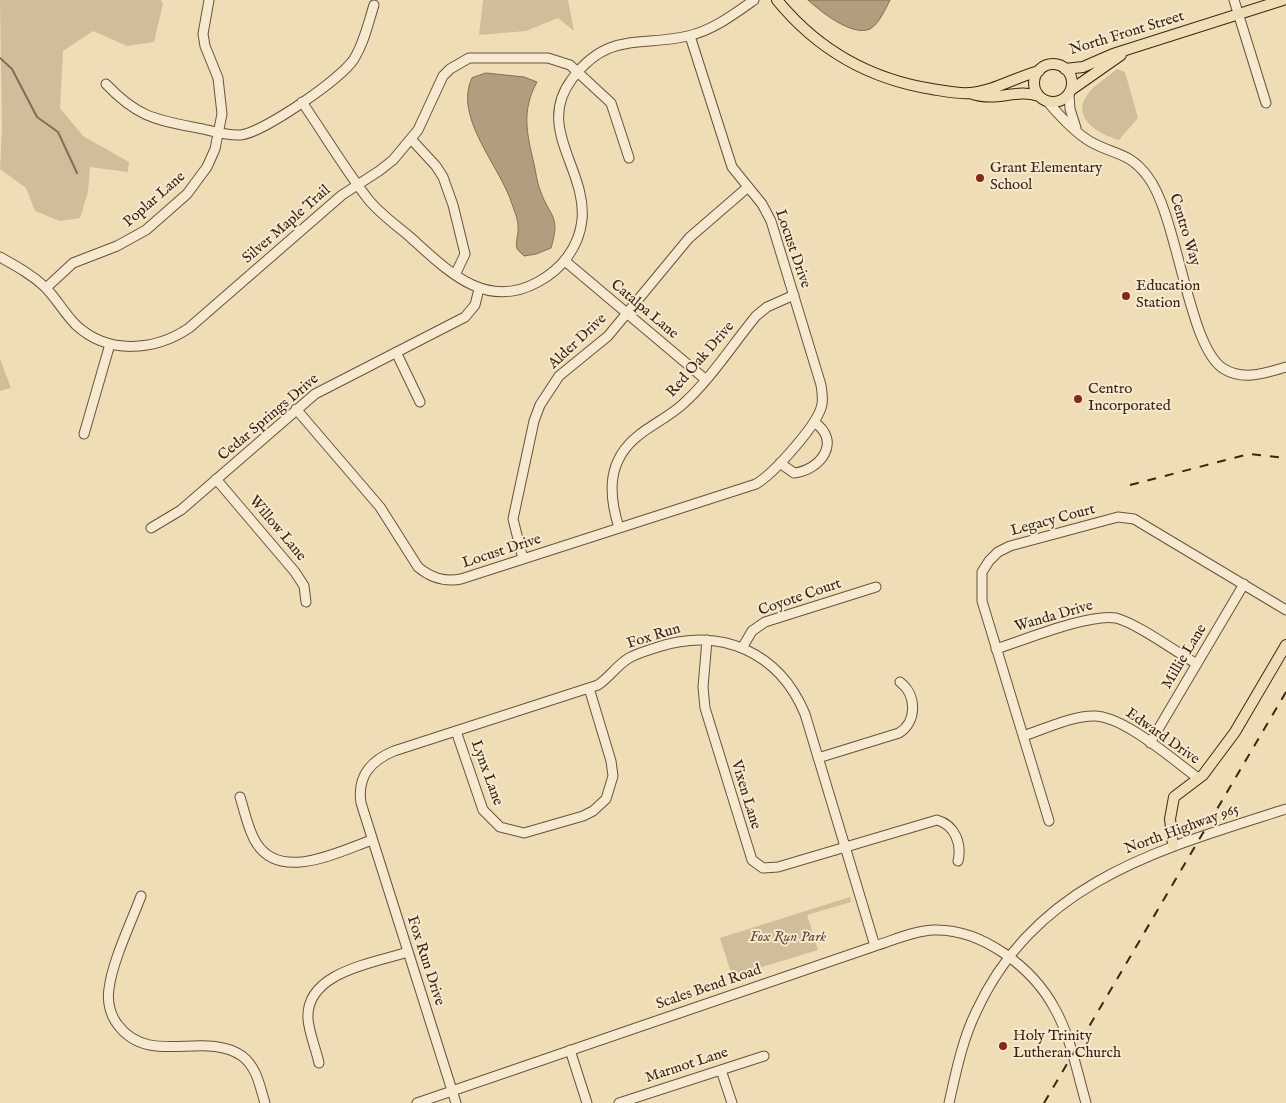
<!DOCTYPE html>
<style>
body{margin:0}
canvas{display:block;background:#efddb5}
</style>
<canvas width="1286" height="1103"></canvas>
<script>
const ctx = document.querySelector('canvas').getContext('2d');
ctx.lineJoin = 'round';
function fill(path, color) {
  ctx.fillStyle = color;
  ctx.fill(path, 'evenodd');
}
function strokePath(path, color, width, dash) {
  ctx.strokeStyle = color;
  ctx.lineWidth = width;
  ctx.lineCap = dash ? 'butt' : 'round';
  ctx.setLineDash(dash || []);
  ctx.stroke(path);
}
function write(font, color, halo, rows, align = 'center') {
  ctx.font = font + ' "IM FELL English",serif';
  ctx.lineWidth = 4;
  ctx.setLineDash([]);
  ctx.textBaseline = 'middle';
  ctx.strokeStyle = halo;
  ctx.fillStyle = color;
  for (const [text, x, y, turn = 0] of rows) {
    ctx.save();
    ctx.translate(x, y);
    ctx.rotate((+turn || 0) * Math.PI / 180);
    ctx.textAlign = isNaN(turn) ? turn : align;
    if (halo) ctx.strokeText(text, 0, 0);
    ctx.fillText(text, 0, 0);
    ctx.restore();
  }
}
const green = new Path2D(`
 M 0,0 L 161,0 L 163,4 L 154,42 L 127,46 L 93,31 L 63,51 L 60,108 L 83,136 L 129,162 L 128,172 L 90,167 L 88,192 L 80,218 L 60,221 L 35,211 L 26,188 L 0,169 L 2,128 Z
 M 483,0 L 568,0 L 574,31 L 558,18 L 526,31 L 479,35 Z
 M 1117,69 L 1125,72 L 1138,118 L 1119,140 C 1099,134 1071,119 1087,95 C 1094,85 1108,77 1117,69 Z
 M 0,359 L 11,388 L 0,391 Z
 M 850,897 L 851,902 L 807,915 L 818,950 L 732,976 L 720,938 Z`);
const water = new Path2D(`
 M 808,0 L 890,0 C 886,8 879,24 870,29 C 852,37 820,11 808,0 Z
 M 486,73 L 524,77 L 537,82 C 521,111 527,134 534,164 C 536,173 537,182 540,190 C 550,218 561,215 551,248 L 536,254 L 524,256 L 517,249 C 515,241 519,234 518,226 C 518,219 514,210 512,204 C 500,166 453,117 472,78 Z`);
const stream = new Path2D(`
 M 0,58 L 12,69 L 37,117 L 58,132 L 77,173`);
const minor = new Path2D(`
 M 1234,0 L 1266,103
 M 106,84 C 139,119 158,120 203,129 C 215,132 229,136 241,135 C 264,132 341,79 354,59 C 364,43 368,24 374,5
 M 1069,94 L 1070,109 L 1076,128
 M 1047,101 C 1058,114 1077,134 1091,142 C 1114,155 1130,152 1148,177 C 1178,216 1188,348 1224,369 C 1244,381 1265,373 1286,367
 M 302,102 C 324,134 344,168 368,199 C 379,213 396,225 410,237 C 447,270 485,311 538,282 C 562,269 579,247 582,220 C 587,169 535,128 572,79 C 608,31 640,47 688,36 C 713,30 733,15 754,0
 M 411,139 L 436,166 L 443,177 L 453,205 L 465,254 L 455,275
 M 0,257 C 16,266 31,274 45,287 C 56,298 64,313 76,325 C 108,355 155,351 189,328 L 342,195 L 379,171 L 393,160 L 418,130 L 443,76 L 450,69 L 469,58 L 548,58 L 570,65 L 611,103 L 629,158
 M 565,261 L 705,379
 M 46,288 L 73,263 L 117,246 L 146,230 L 187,194 L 207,167 L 215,149 L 222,114 L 218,78 L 205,46 L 203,34 L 209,0
 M 396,352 L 420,402
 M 296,409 L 380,507 L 418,567 C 431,578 444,582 461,579 L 756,484 C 773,474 819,424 822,404 C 823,398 822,391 821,385 L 771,221 L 762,204 L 732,167 L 690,36
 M 84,434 L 110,344
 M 780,463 L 794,473 C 821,470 842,441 814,422
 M 216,479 L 295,572 L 304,586 L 306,602
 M 151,528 L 181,510 L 315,394 L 465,317 L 475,305 L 479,289
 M 619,528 C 608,493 607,460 639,435 C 653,424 670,416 683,404 C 710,380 733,344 756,316 L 767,307 L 794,295
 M 523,559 L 513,519 L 534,421 L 540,405 L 559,376 L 608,336 L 689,238 L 748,187
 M 707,640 L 703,687 L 705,708 L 752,860 L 763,868 L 778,867 L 937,820 C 955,825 962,844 958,861
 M 742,648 L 752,631 L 765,622 L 876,587
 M 996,649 C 1024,640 1090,613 1116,618 C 1138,624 1176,652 1197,664
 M 456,731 L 483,810 L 500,827 L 524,833 L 583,816 L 593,811 L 606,799 L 613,776 L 611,761 L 589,688
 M 1023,736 C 1045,729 1071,716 1094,716 C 1124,716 1173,760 1198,778
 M 1150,743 L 1244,584
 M 818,758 L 899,733 C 917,722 917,695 900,682
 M 240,797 C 245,812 248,831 257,844 C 282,882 340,851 372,840
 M 1049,821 L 982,601 L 982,572 L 989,561 L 998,552 L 1010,546 L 1118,517 L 1134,519 L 1286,610
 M 141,896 C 131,923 112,962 109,989 C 107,1001 110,1015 118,1025 C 149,1067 205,1030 242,1056 C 257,1067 260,1087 265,1103
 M 570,1050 L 587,1103
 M 319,1063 C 316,1049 309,1033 308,1019 C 305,972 374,963 408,952
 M 721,1070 L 732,1103
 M 417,1103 L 875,946 C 894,940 913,931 933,930 C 982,928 1033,968 1055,1009 C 1071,1038 1077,1072 1086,1103
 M 456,1103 L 361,803 C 357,777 370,761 394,751 L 598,685 C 610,677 617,665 629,658 C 638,653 649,650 658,647 C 722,627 779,652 805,714 L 875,946
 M 619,1103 L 764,1056
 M 949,1103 C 956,1072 962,1041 976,1012 C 1036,881 1161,849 1286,809`);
const major = new Path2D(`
 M 777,0 C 817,49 869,79 932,89 C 944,91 958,94 970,93 C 994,91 1016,77 1039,71
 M1034 83a19 19 0 1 1 38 0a19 19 0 1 1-38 0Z
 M 1065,69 L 1083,67 L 1113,54 L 1283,0
 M 1071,90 L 1121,55
 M 970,93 C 998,103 1014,88 1039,96
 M 1173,845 L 1170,819 L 1174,797 L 1203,775 L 1235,732 L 1286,645`);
const rail = new Path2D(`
 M 1130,485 L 1249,454 L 1286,458
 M 1044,1103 L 1286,692`);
const markers = [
 [980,178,5,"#8f2418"],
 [1126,296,5,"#8f2418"],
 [1078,399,5,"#8f2418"],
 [1003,1046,5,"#8f2418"]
];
const streetNames = [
 ["North Front Street",1127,34,-17],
 ["Poplar Lane",155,200,-41],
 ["Silver Maple Trail",287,225,-41],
 ["Centro Way",1184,230,73],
 ["Locust Drive",792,249,71],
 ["Catalpa Lane",644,310,40],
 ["Alder Drive",578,342,-43],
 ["Red Oak Drive",701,360,-49],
 ["Cedar Springs Drive",269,418,-40],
 ["Legacy Court",1053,521,-15],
 ["Willow Lane",277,529,50],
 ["Locust Drive",502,552,-18],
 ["Coyote Court",800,598,-19],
 ["Wanda Drive",1054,617,-16],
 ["Fox Run",654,637,-17],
 ["Millie Lane",1185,657,-59],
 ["Edward Drive",1162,737,35],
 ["Lynx Lane",486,773,70],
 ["Vixen Lane",745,795,73],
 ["North Highway 965",1182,830,-20],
 ["Fox Run Drive",425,961,72],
 ["Scales Bend Road",709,988,-19],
 ["Marmot Lane",687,1066,-18]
];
const poiNames = [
 ["Grant Elementary",990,169],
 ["School",990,186],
 ["Education",1136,287],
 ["Station",1136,304],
 ["Centro",1088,390],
 ["Incorporated",1088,407],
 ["Holy Trinity",1013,1037],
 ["Lutheran Church",1013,1054]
];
const parkNames = [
 ["Fox Run Park",788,938]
];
fill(green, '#d0be9a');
fill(water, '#b29e7f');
strokePath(water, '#826e55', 1);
strokePath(stream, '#826e55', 2);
strokePath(minor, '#68533d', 11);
strokePath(major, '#3b2515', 12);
strokePath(minor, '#f5e9cf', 9);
strokePath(major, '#efddb5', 10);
strokePath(rail, '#3b2515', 2, [9, 9]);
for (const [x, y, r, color] of markers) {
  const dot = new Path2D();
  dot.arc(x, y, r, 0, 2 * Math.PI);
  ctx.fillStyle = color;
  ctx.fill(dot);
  strokePath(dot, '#f5e9cf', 2);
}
write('15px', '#3b2515', '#f5e9cf', streetNames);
write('15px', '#3b2515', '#f5e9cf', poiNames, 'left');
write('italic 15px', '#604b36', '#f5e9cf', parkNames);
</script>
